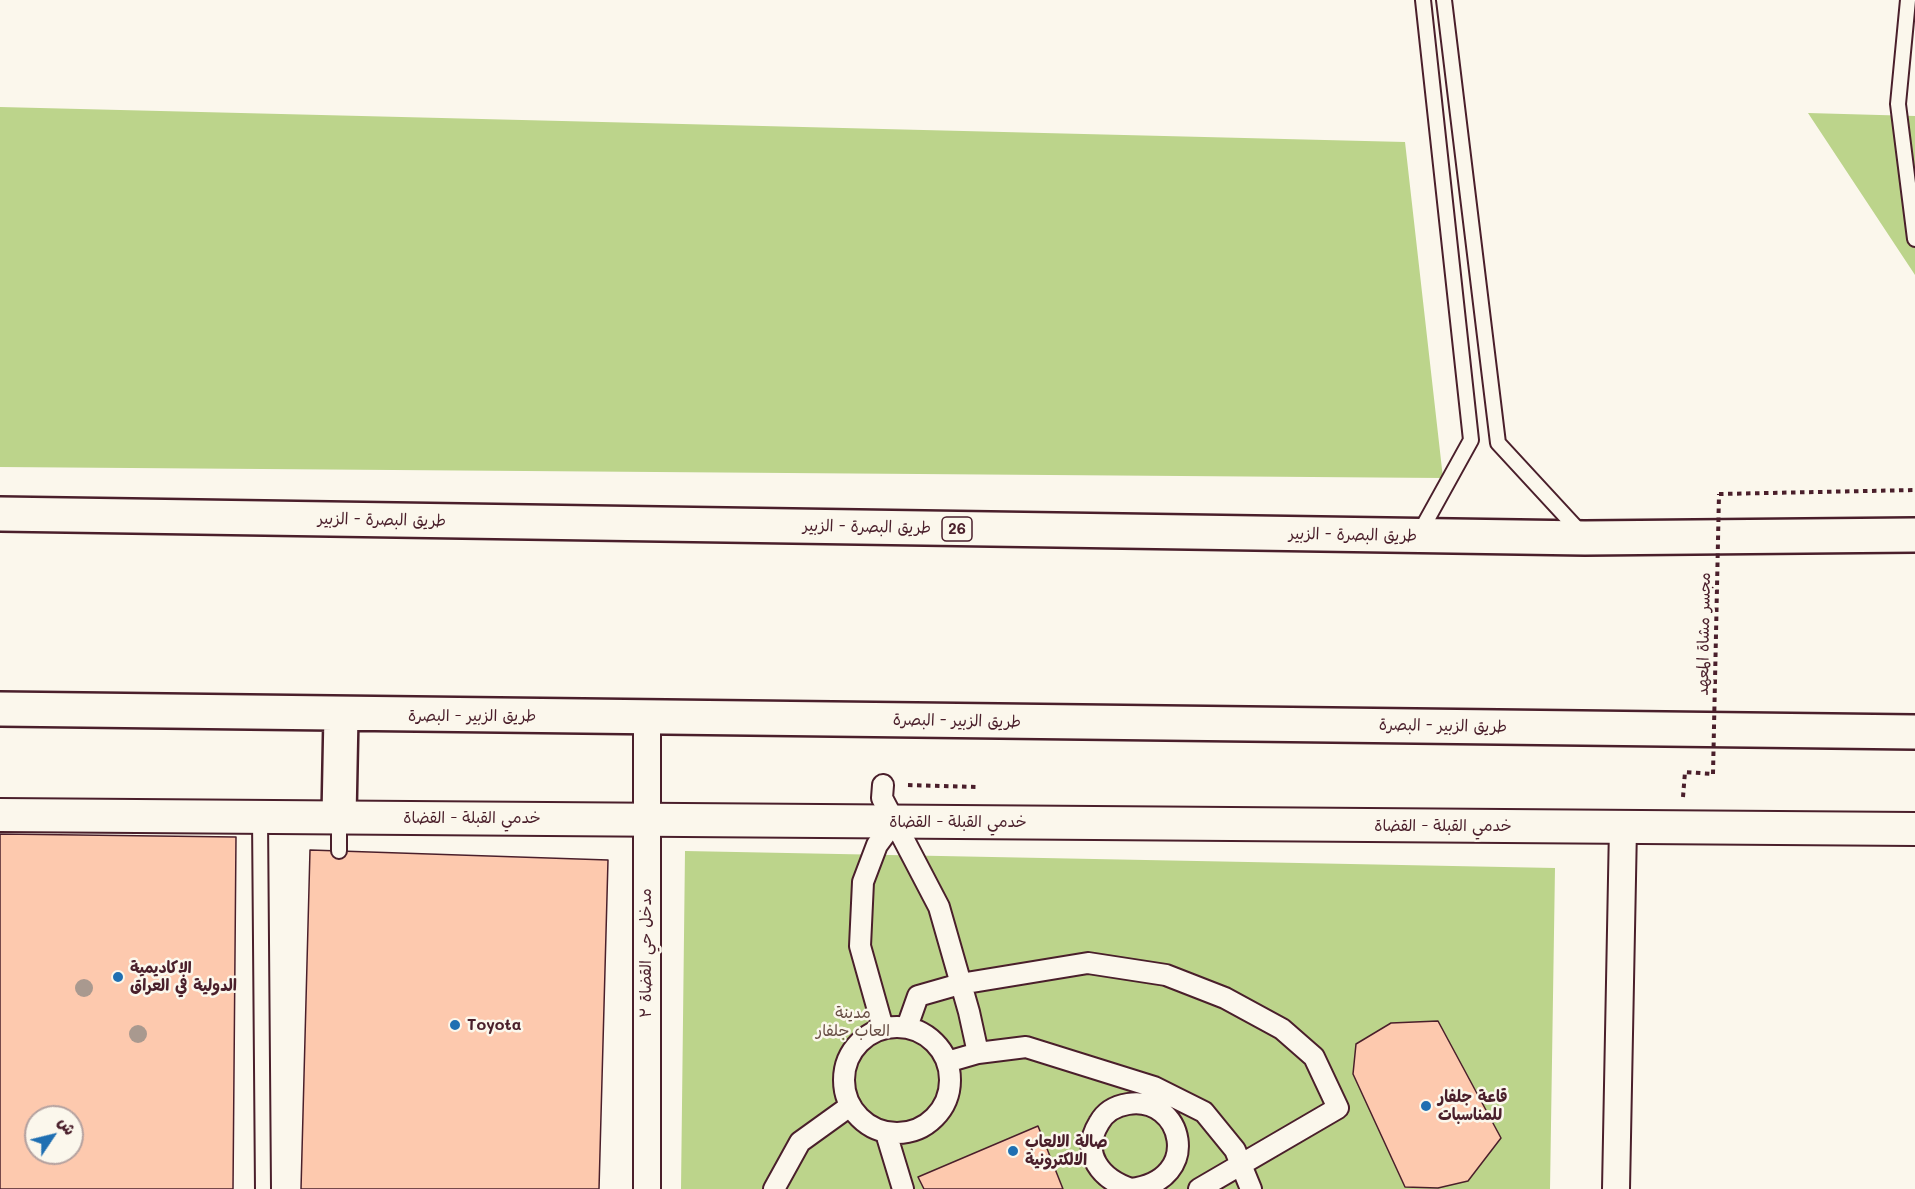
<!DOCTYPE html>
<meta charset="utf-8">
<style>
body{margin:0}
#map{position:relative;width:1915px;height:1189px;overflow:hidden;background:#fbf7ec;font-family:Mali,"Playpen Sans Arabic",sans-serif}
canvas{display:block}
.north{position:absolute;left:24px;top:1105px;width:60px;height:60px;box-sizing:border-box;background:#fbf7ec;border:2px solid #b4a19f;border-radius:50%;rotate:55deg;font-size:16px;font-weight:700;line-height:24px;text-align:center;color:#4a1f2b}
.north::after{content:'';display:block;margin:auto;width:21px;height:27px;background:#1f6fb2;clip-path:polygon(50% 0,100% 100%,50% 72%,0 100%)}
</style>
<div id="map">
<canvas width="1915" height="1189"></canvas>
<div class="north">ش</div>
</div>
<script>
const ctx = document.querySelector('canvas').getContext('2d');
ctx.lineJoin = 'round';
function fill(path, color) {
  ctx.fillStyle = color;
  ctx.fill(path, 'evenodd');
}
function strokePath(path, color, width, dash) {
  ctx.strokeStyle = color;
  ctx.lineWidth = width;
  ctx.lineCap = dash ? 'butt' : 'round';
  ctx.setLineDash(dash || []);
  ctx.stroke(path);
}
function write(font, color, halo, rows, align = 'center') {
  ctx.font = font + ' Mali,"Playpen Sans Arabic",sans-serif';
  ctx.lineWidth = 5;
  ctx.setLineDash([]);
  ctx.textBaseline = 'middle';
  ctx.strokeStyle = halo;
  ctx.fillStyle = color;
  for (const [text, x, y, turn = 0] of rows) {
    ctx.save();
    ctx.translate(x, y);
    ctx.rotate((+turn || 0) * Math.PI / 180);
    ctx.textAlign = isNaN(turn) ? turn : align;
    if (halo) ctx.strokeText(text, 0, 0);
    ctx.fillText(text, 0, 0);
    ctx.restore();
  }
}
const green = new Path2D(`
 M 0,107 L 1405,142 L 1443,478 L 0,467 Z
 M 1808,113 L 1915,116 L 1915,275 Z
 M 685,851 L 1555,868 L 1550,1189 L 681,1189 Z`);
const building = new Path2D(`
 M 0,834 L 236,837 L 233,1189 L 0,1189 ZM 36,1117 L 72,1117 L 72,1153 L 36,1153 Z
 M 310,850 L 608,860 L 599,1189 L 301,1189 Z
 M 1438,1021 L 1501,1138 L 1468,1181 L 1438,1188 L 1405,1187 L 1353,1074 L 1356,1044 L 1391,1023 Z
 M 1038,1126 L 1063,1189 L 924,1189 L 918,1177 Z`);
const path = new Path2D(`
 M 1719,494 L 1915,490
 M 908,785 L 976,787
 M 1683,797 L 1685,772 L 1713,774`);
const service = new Path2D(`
 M 1444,0 L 1498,443 L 1582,534
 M 1908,0 L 1898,104 L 1915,239
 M 1419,534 L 1471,440 L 1423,0
 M 260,817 L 263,1189
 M 339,817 L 339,851`);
const pedestrian = new Path2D(`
 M 883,785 L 882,798 L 939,907 L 969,1012 L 978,1053 L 947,1062
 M844 1080a53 53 0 1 1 106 0a53 53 0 1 1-106 0Z
 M 907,1027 L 918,996 L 960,984 L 1088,963 L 1166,975 L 1225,998 L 1282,1029 L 1314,1057 L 1338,1108 L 1199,1189
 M 883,1028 L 860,946 L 863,882 L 877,845 L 894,822
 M 978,1053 L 1026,1047 L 1154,1087 L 1204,1112 L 1235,1150 L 1251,1189
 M 886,1133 L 903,1189
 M 774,1189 L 800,1142 L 850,1106
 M 1131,1189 C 1101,1179 1080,1154 1099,1123 C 1105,1112 1115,1106 1128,1104 C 1183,1095 1204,1180 1131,1189`);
const minor = new Path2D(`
 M 647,717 L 647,1189
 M 1616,1189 L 1623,827`);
const tertiary = new Path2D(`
 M 0,815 L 1915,829`);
const trunk = new Path2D(`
 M 0,514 L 1585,538 L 1915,535
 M 0,709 L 1915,732
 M 339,817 L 341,715`);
const pathBridge = new Path2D(`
 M 1713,774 L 1719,494`);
const trees = [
 [84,988],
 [138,1034]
];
const markers = [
 [118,977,6,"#1f6fb2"],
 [455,1025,6,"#1f6fb2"],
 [1426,1106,6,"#1f6fb2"],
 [1013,1151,6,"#1f6fb2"]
];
const shields = [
 [957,529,30]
];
const shieldNames = [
 ["26",957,529]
];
const streetNames = [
 ["طريق البصرة - الزبير",382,520,1],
 ["طريق البصرة - الزبير",867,527,1],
 ["طريق البصرة - الزبير",1353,535,1],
 ["مجسر مشاة المعهد",1704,634,-89],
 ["طريق الزبير - البصرة",472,716],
 ["طريق الزبير - البصرة",957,721,1],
 ["طريق الزبير - البصرة",1443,726,1],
 ["خدمي القبلة - القضاة",472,818],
 ["خدمي القبلة - القضاة",958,822],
 ["خدمي القبلة - القضاة",1443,826],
 ["مدخل حي القضاة ٣",646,953,-90]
];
const poiNames = [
 ["الاكاديمية",130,968],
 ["الدولية في العراق",130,986],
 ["Toyota",467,1025],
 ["قاعة جلفار",1438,1097],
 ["للمناسبات",1438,1115],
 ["صالة الالعاب",1025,1142],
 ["الالكترونية",1025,1160]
];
const parkNames = [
 ["مدينة",853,1013],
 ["العاب جلفار",853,1031]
];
fill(green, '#bcd48b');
fill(building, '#fdc9ae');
strokePath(building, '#4a1f2b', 1.5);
strokePath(service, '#4a1f2b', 18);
strokePath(pedestrian, '#4a1f2b', 24);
strokePath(minor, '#4a1f2b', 30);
strokePath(tertiary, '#4a1f2b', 36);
strokePath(trunk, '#4a1f2b', 38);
strokePath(path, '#4a1f2b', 4, [4.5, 4.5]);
strokePath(service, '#fbf7ec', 14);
strokePath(pedestrian, '#fbf7ec', 20);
strokePath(minor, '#fbf7ec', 26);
strokePath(tertiary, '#fbf7ec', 32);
strokePath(trunk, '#fbf7ec', 33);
strokePath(pathBridge, '#4a1f2b', 4, [4.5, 4.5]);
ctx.fillStyle = '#a9998f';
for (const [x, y] of trees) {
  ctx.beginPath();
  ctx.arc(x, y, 9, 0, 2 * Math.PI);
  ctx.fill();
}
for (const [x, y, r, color] of markers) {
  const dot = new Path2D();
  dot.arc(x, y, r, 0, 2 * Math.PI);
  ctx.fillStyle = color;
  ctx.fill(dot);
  strokePath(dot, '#fbf7ec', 2);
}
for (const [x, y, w] of shields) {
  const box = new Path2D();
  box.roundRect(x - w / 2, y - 12, w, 24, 4.5);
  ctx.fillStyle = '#fbf7ec';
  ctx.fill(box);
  strokePath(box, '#4a1f2b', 1.5);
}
write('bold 15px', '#4a1f2b', null, shieldNames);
write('16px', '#4a1f2b', '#fbf7ec', streetNames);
write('bold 16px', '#4a1f2b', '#fbf7ec', poiNames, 'left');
write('16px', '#664c43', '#fbf7ec', parkNames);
</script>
